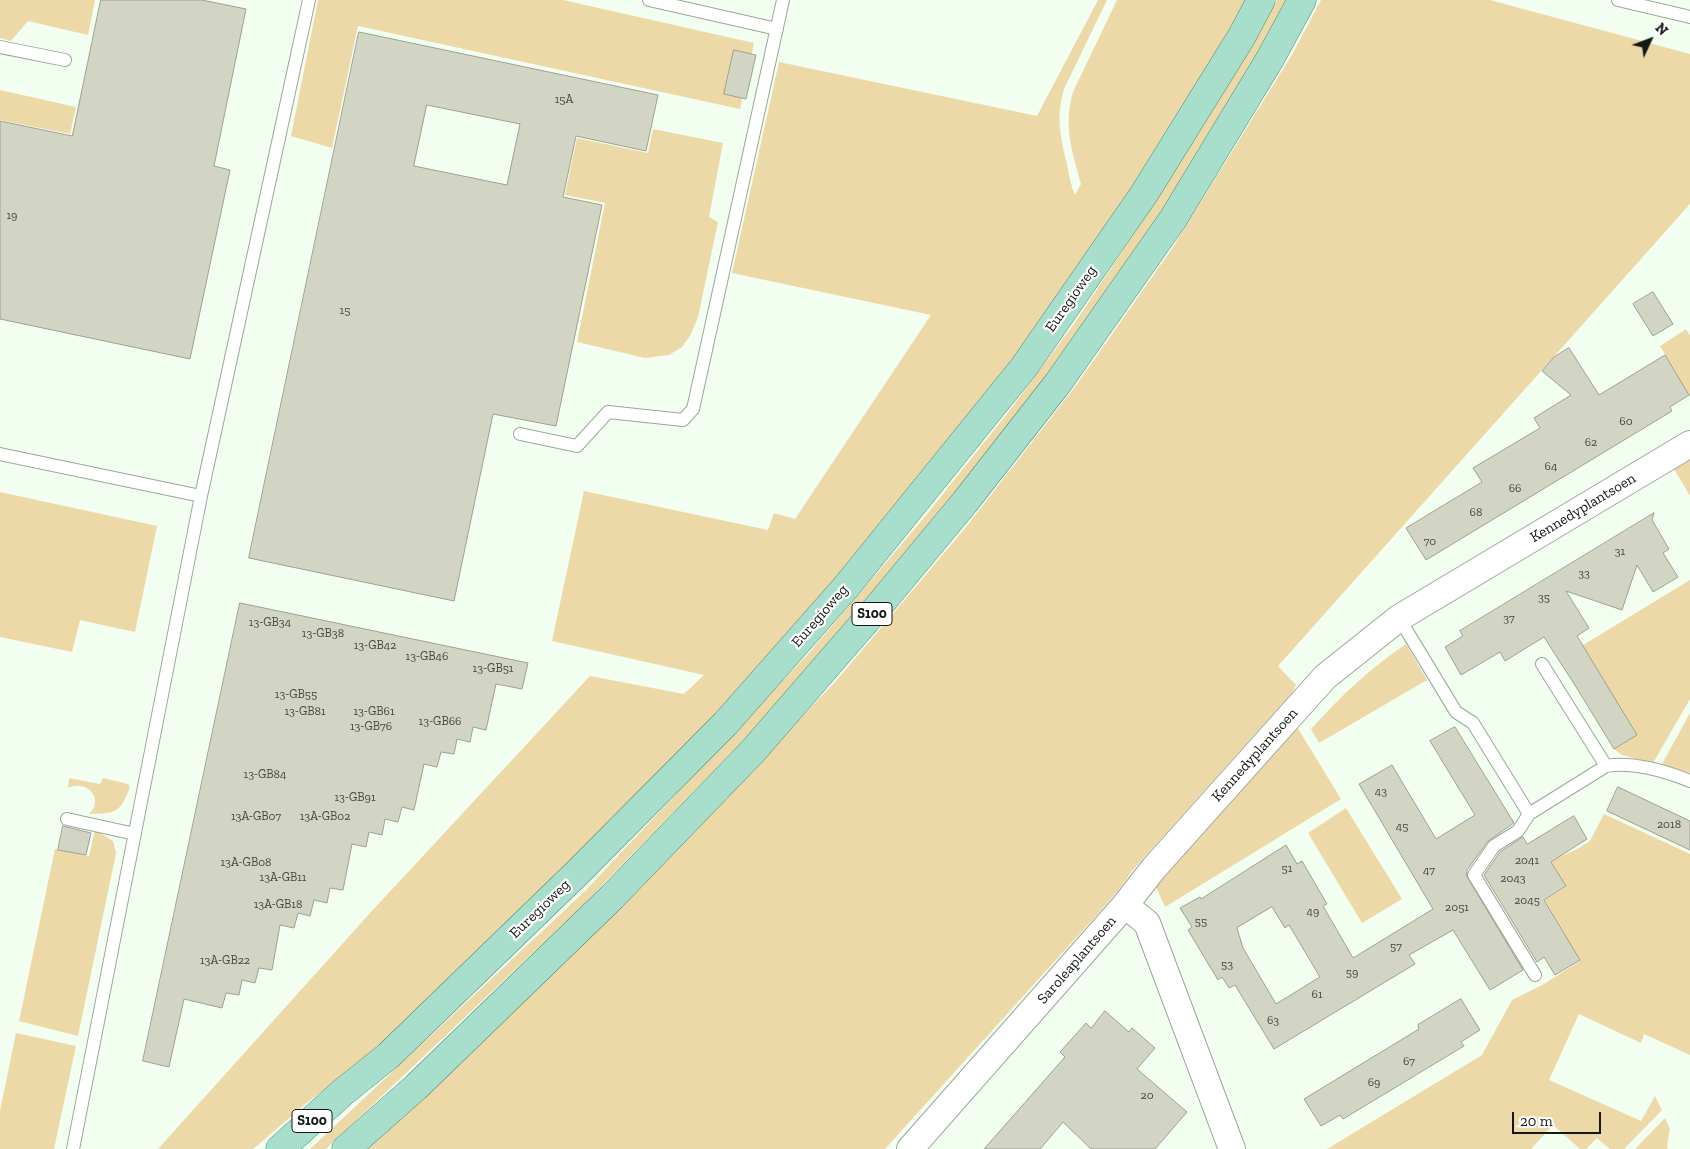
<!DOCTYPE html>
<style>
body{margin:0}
#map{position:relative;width:1690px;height:1149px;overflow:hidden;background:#f1fef0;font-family:"Zilla Slab",serif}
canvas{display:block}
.north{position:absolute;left:1625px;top:15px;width:50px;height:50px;-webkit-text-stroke:4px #fff;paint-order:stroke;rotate:47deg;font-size:14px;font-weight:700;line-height:20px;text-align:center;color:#141914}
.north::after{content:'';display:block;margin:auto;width:18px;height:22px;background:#141914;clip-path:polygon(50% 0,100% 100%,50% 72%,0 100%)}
.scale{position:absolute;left:1512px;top:1112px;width:89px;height:22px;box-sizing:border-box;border:2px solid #141914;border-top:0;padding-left:6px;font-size:15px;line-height:18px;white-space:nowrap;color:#141914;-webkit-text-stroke:4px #fff;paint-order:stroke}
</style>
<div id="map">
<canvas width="1690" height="1149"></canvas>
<div class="north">N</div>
<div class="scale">20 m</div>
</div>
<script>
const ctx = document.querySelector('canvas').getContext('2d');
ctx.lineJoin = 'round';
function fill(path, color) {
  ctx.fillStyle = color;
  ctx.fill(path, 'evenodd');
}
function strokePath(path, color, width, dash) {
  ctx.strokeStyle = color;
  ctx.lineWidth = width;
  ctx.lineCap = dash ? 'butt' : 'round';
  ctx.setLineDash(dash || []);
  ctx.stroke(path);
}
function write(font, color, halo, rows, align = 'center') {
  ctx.font = font + ' "Zilla Slab",serif';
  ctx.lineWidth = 4.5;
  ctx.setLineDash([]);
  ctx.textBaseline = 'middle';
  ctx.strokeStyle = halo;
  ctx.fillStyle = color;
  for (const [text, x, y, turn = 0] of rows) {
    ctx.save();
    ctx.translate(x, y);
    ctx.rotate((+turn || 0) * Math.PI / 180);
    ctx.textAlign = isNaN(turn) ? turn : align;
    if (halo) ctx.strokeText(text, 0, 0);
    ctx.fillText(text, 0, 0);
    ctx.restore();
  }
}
const green = new Path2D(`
 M 0,0 L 95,0 L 88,35 L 28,21 L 11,41 L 0,38 Z
 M 318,0 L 563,0 L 754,43 L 740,109 L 358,26 L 332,148 L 291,136 Z
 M 1098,0 L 1107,0 L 1064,89 C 1056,118 1060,136 1067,164 C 1069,175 1071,186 1075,195 L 1081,184 C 1072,150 1063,127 1073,92 L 1117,0 L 1251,0 L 1059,305 L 780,651 L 400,1031 L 308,1102 L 253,1149 L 158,1149 L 371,912 L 590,676 L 684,694 L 704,675 L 552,641 L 584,491 L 768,530 L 774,513 L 795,519 L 931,315 L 732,273 L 779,62 L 1037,116 Z
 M 1277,0 L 1289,0 L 1194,166 L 1015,423 L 875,595 L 764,719 L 580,908 L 326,1149 L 310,1149 L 585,891 L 808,654 L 923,519 L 1010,410 L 1074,324 L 1150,210 Z
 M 1321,0 L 1490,0 L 1690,54 L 1690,204 L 1278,666 L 1296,685 L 1292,693 L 1132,871 L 1120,888 L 1102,909 L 885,1149 L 364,1149 L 644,881 L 836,681 L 966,527 L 1077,384 L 1171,250 L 1293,53 Z
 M 0,90 L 76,107 L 70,134 L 0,120 Z
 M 653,129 L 723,143 L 709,217 L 718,222 L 698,317 L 690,336 L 682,347 L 669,355 L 645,358 L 577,342 L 605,203 L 565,195 L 577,138 L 648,153 Z
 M 1686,329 L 1690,336 L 1690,397 L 1660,346 Z
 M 1690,459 L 1690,496 L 1674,469 Z
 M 0,492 L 157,526 L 135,632 L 80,620 L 72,652 L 0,637 Z
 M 1690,580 L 1690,699 L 1653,763 L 1622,755 L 1614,749 L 1637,735 L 1585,652 L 1560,659 Z
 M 1406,644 L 1427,680 L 1319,743 L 1311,729 C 1340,697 1370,668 1406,644 Z
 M 1690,713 L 1690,773 L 1662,764 Z
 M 1297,727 L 1341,799 L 1165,907 L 1156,887 L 1157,885 Z
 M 69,778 L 100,784 L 103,778 L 128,784 L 130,787 C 120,814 115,813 89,814 C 105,799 87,779 68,788 Z
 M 1346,808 L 1402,899 L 1362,923 L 1308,833 Z
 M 1604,814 L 1690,854 L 1690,1055 L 1644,1034 L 1641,1043 L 1579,1014 L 1549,1080 L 1641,1121 L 1655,1096 L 1662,1110 L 1624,1149 L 1610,1149 L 1597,1138 L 1586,1149 L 1580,1149 L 1553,1125 L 1531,1149 L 1327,1149 L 1482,1055 L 1512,1000 L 1544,984 L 1580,961 L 1545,900 L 1566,887 L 1551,861 L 1577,849 L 1590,841 Z
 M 95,830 L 113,841 L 116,853 L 78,1036 L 19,1021 L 55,849 L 89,856 Z
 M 16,1033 L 76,1046 L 54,1149 L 0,1149 L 0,1111 Z
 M 1665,1118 L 1670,1129 L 1667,1145 L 1668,1149 L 1635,1149 Z`);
const building = new Path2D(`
 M 101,0 L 202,0 L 246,9 L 214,166 L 230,170 L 190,359 L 0,319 L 0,121 L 72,136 Z
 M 359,32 L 658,95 L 646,151 L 576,136 L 563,197 L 602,205 L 556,426 L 493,414 L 454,601 L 249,558 ZM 427,105 L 520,124 L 507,185 L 414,166 Z
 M 734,50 L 756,55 L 746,99 L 724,94 Z
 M 1653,292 L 1673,324 L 1653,336 L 1633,304 Z
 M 1569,348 L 1599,395 L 1665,355 L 1689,395 L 1670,407 L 1672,411 L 1426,560 L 1406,528 L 1482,482 L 1473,468 L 1540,428 L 1534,418 L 1571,395 L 1542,371 L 1554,357 Z
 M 1654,513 L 1652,520 L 1669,549 L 1663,553 L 1678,577 L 1653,592 L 1637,565 L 1622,610 L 1566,591 L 1589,628 L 1577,636 L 1637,735 L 1614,749 L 1578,690 L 1544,637 L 1505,661 L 1500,652 L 1461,675 L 1445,647 L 1463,636 L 1460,631 Z
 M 240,603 L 528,663 L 522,689 L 496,684 L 486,730 L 473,727 L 470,742 L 457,739 L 454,754 L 441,752 L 437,767 L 424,764 L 414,810 L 402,807 L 398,822 L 385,819 L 382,835 L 369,832 L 366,847 L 352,844 L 343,890 L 330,888 L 327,903 L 314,900 L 310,916 L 298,913 L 294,928 L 280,925 L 272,970 L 259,968 L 255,983 L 242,980 L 239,995 L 226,993 L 222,1008 L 184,999 L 169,1067 L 143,1061 Z
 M 1455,727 L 1514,823 L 1488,841 L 1467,870 L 1466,875 L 1523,970 L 1490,990 L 1453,930 L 1409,955 L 1415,964 L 1274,1049 L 1235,985 L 1229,988 L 1222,977 L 1218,980 L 1188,930 L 1192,927 L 1180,908 L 1200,897 L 1201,899 L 1286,845 L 1297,864 L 1302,861 L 1327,904 L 1323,906 L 1353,958 L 1433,909 L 1359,784 L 1392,765 L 1436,839 L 1475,815 L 1430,741 ZM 1272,907 L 1285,928 L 1289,925 L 1320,977 L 1276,1004 L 1243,948 L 1237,928 Z
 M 1618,787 L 1690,821 L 1690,850 L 1607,811 Z
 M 1574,816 L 1587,839 L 1551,862 L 1566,886 L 1544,900 L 1580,960 L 1555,975 L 1544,957 L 1537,962 L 1484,875 L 1500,852 L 1523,837 L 1527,844 Z
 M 63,826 L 91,833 L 86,855 L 58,850 Z
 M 1461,999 L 1480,1030 L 1461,1042 L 1464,1046 L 1343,1119 L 1340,1115 L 1321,1126 L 1304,1099 L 1419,1029 L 1418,1025 Z
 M 1105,1011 L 1129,1032 L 1132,1028 L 1155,1048 L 1137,1069 L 1187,1112 L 1155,1149 L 1091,1149 L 1063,1122 L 1040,1149 L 984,1149 L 1065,1057 L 1060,1052 L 1086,1023 L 1091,1028 Z`);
const service = new Path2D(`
 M 649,0 L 777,29
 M 1618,0 L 1690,17
 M 0,47 L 65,60
 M 520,434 L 577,446 L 608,412 L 683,420 L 693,409 L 783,0
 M 0,454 L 201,496 L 309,0
 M 1399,618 L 1456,712 L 1473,723 L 1529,814
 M 1542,664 L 1606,766
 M 67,819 L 135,834
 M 1535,975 L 1474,875 L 1494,846 L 1518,831 L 1529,814 L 1606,766 C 1631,761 1666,771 1690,781
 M 73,1149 L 201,496`);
const minor = new Path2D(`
 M 1125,905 L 1147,923 L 1232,1149
 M 910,1149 L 1125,905 L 1154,868 L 1325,677 L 1399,618 L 1690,444`);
const primary = new Path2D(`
 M 280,1149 L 343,1092 L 388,1056 L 577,873 L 725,724 L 846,587 L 1024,367 L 1144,194 L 1242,36 L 1261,0
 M 346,1149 L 416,1087 L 612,897 L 753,751 L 877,608 L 965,502 L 1058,383 L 1173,219 L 1270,59 L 1302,0`);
const numberNames = [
 ["15A",564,100],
 ["19",12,216],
 ["15",345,311],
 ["60",1626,422],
 ["62",1591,443],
 ["64",1551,467],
 ["66",1515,489],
 ["68",1476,513],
 ["70",1430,542],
 ["31",1620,552],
 ["33",1584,574],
 ["35",1544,598],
 ["37",1509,619],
 ["13-GB34",270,623],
 ["13-GB38",323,634],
 ["13-GB42",375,646],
 ["13-GB46",427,657],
 ["13-GB51",493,669],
 ["13-GB55",296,695],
 ["13-GB81",305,712],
 ["13-GB61",374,712],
 ["13-GB66",440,722],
 ["13-GB76",371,727],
 ["13-GB84",265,775],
 ["43",1381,792],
 ["13-GB91",355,798],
 ["13A-GB07",256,817],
 ["13A-GB02",325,817],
 ["2018",1669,825],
 ["45",1402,827],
 ["2041",1527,861],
 ["13A-GB08",246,863],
 ["51",1287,869],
 ["47",1429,871],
 ["13A-GB11",283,878],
 ["2043",1513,879],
 ["2045",1527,901],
 ["13A-GB18",278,905],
 ["2051",1457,908],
 ["49",1313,912],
 ["55",1201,922],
 ["57",1396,947],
 ["13A-GB22",225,961],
 ["53",1227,965],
 ["59",1352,973],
 ["61",1317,995],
 ["63",1273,1021],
 ["67",1409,1062],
 ["69",1374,1083],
 ["20",1147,1096]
];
const shields = [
 [872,614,40],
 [312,1121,40]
];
const shieldNames = [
 ["S100",872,614],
 ["S100",312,1121]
];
const streetNames = [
 ["Euregioweg",1071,299,-55],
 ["Kennedyplantsoen",1583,508,-31],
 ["Euregioweg",820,616,-49],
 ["Kennedyplantsoen",1255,755,-48],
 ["Euregioweg",540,909,-44],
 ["Saroleaplantsoen",1077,960,-49]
];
fill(green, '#edd9a8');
fill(building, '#d2d5c4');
strokePath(building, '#9ea190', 1);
strokePath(service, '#9ba79a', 14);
strokePath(minor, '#9ba79a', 28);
strokePath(primary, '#4e8c76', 29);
strokePath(service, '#fff', 12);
strokePath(minor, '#fff', 26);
strokePath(primary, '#a7dfcc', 28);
write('12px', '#444840', null, numberNames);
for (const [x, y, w] of shields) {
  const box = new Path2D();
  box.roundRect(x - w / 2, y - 11.5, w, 23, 4);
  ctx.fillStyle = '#fff';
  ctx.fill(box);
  strokePath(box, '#141914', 1);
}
write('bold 14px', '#141914', null, shieldNames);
write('15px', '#141914', '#fff', streetNames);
</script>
